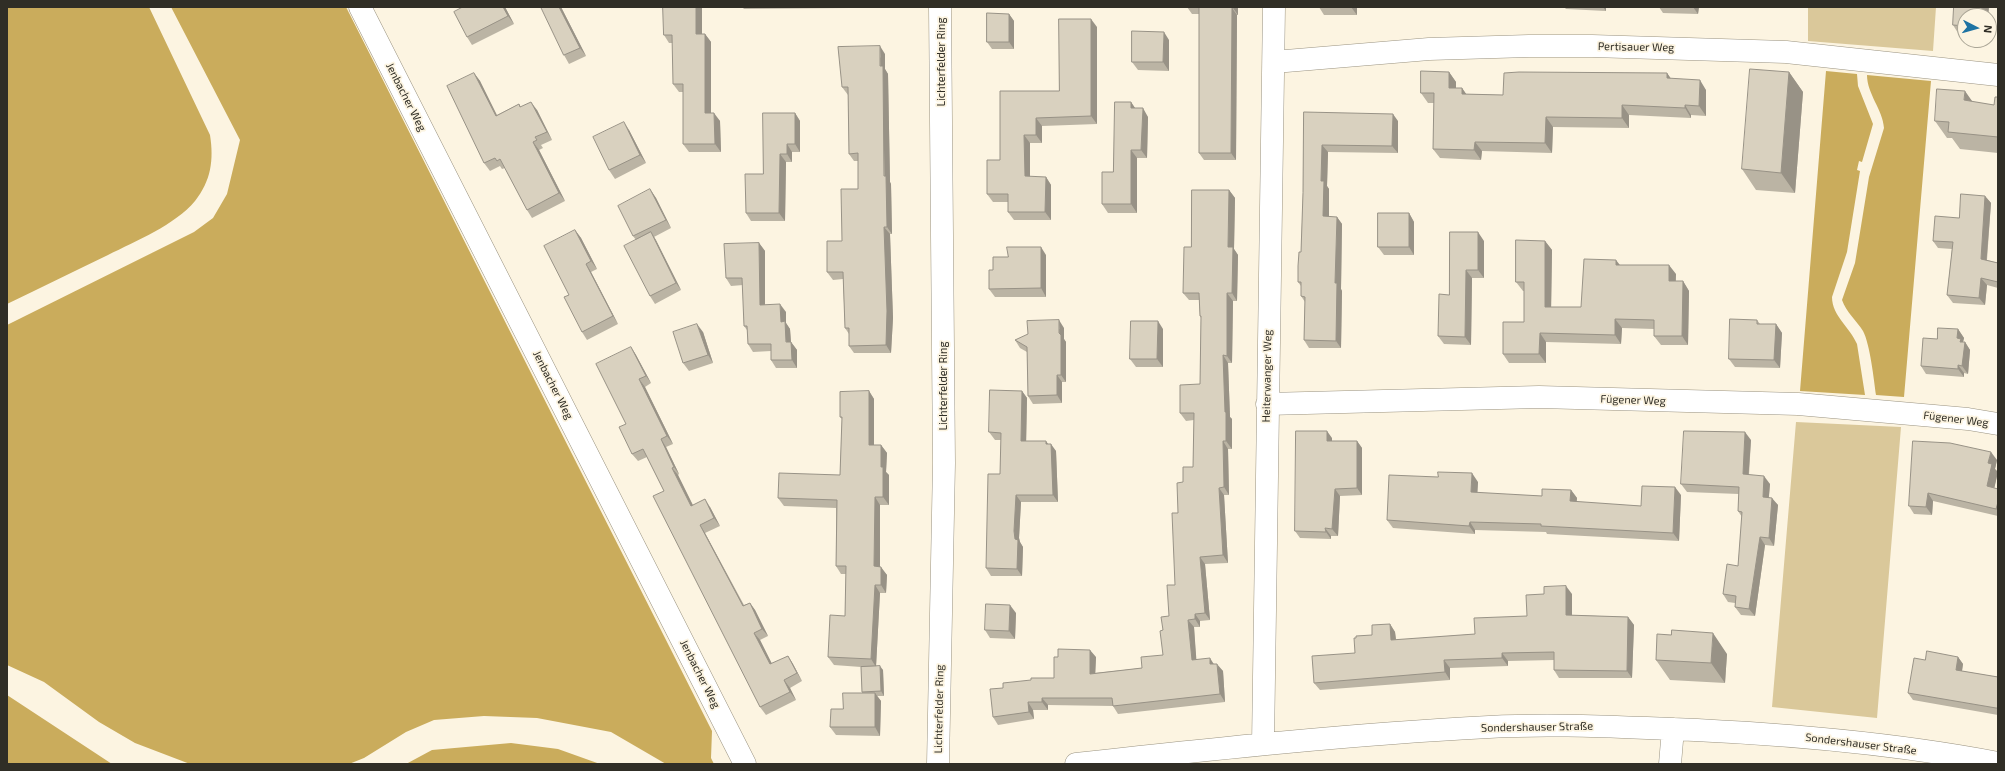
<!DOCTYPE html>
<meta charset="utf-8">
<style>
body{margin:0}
#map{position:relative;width:2005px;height:771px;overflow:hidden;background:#fcf4e1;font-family:"Exo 2",sans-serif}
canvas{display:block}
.frame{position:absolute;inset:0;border:8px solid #302e26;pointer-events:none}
.north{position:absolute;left:1957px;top:8px;width:40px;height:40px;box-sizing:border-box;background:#fcf4e1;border:1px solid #aaa596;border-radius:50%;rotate:96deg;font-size:11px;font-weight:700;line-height:16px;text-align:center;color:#302e26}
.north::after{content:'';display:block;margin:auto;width:14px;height:18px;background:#1e73a3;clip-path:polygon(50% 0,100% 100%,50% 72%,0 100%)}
</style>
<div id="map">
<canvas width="2005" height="771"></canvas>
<div class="frame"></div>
<div class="north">N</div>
</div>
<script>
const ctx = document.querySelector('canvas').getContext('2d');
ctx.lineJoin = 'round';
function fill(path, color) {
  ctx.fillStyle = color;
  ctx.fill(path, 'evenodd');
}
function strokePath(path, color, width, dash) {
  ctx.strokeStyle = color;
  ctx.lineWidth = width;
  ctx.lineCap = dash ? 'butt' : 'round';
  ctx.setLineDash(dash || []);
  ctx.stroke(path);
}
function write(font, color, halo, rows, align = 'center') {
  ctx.font = font + ' "Exo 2",sans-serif';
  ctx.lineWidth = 3.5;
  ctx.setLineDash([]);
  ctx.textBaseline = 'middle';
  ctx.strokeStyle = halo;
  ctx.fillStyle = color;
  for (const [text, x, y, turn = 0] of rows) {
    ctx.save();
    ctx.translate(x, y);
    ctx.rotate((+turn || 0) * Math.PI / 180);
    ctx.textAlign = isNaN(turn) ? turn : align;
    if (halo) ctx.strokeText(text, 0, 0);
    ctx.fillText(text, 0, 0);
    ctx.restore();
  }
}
const green = new Path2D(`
 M 1808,7 L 1936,7 L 1933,51 L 1808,41 Z
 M 1796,422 L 1901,427 L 1877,718 L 1772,707 Z`);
const forest = new Path2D(`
 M 7,7 L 149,7 L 210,135 C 214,160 211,181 195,201 C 175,225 136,241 108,255 C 74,271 41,288 7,304 Z
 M 171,7 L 346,7 L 712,731 L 711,758 L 714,764 L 666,764 L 611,732 L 537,718 L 484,716 L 434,720 L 406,732 L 364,758 L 349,764 L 190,764 L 135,743 L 99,722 L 44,682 L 7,665 L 7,325 L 194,232 L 213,218 L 227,194 L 240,140 Z
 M 1826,71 L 1857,74 L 1858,86 L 1873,124 L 1862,162 L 1859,161 L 1857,170 L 1860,171 L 1847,252 L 1832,297 C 1832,316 1850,327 1857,344 L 1865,395 L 1800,391 Z
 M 1867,75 L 1931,81 L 1904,397 L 1876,395 C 1874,380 1870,344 1863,331 C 1857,321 1846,312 1842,300 L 1855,263 L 1869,177 L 1884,128 C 1883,110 1867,94 1867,75 Z
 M 7,695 L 112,764 L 7,764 Z
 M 511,743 L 558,749 L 600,764 L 406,764 L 432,750 Z`);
const minor = new Path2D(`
 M 360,7 L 745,764
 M 1274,62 L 1429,49 L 1529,46 L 1592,46 L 1786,52 L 1998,75
 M 1267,404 L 1539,397 L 1798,404 L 1968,419 L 1998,424
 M 1263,744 L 1274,7
 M 938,764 L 944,463 L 940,7
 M 1076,764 C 1213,749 1351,734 1489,727 C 1541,724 1594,726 1647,728 C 1764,732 1883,741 1998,763
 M 1670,764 L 1673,729`);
const wall = new Path2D(`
 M 505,7 L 514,24 L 472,45 L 467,37 Z
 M 541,7 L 561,7 L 586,56 L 569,64 L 564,55 Z
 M 663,7 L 702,7 L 702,34 L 705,34 L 711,42 L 711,113 L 720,121 L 721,152 L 689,152 L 683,144 L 683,92 L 679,92 L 673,84 L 673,43 L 669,43 L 664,35 Z
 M 742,7 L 849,7 L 849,8 L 744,9 Z
 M 1187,7 L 1238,7 L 1238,15 L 1237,15 L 1236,160 L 1204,160 L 1199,153 L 1199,14 L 1192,14 Z
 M 1319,7 L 1357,7 L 1357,15 L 1324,15 Z
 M 1564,7 L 1606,7 L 1606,11 L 1566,9 Z
 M 1659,7 L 1699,7 L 1698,14 L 1663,13 Z
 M 1756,7 L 1792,7 L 1792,8 L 1766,8 Z
 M 1954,7 L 1989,7 L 1988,16 L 1965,16 L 1965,34 L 1958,33 L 1953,25 Z
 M 1009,14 L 1014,21 L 1014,49 L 992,49 L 987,42 Z
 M 1097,27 L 1097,124 L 1042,126 L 1042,143 L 1030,143 L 1030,177 L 1046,177 L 1051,185 L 1051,220 L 1014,220 L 1008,212 L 1008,202 L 993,202 L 987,194 L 1000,160 L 1059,91 Z
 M 1169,40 L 1169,71 L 1138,70 L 1132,62 Z
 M 885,54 L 885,69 L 888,74 L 890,182 L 891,184 L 892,234 L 890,234 L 893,318 L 891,353 L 854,353 L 849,346 L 849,334 L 845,328 L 843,279 L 833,280 L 827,272 L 842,241 L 858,189 L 858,161 L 854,161 L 849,154 L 848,95 L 842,87 Z
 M 1449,72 L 1456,82 L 1456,88 L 1462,88 L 1466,94 L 1503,95 L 1667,73 L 1671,79 L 1706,90 L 1706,116 L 1691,115 L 1691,118 L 1629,115 L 1629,128 L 1553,127 L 1552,153 L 1482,151 L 1481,160 L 1440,158 L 1433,149 L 1434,103 L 1428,103 L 1421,93 Z
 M 1789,72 L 1803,92 L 1795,193 L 1756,190 L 1742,169 Z
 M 474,73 L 480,81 L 497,115 L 519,104 L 521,107 L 537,110 L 552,140 L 541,145 L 543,148 L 539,150 L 565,201 L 532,218 L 527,210 L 505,168 L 502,169 L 500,166 L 490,171 L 484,163 Z
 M 1998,97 L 1998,153 L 1960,149 L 1952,138 L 1947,138 L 1935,121 L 1972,102 L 1994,105 Z
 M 1131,102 L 1135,108 L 1148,117 L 1147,158 L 1137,158 L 1137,213 L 1108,213 L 1102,204 L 1113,172 Z
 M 1304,112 L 1398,121 L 1398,153 L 1328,152 L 1327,186 L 1329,189 L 1329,217 L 1337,217 L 1342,224 L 1341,289 L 1342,291 L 1341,348 L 1309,348 L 1304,340 L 1305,302 L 1301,296 L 1301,286 L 1298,282 L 1301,252 L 1303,193 Z
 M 795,113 L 800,121 L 800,152 L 792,152 L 792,162 L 786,162 L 785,221 L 751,221 L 746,213 L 763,174 Z
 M 629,130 L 646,163 L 615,179 L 609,170 Z
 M 650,189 L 656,198 L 671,228 L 654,237 L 681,290 L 655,304 L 650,296 L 636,240 L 633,236 Z
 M 1229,190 L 1235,198 L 1234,249 L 1238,255 L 1237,301 L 1233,301 L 1232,363 L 1228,363 L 1230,417 L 1232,419 L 1232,449 L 1228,449 L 1229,495 L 1224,495 L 1228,563 L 1205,564 L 1210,620 L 1200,621 L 1200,627 L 1194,627 L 1196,660 L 1214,664 L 1223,671 L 1225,702 L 1118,714 L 1113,706 L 1048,705 L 1048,710 L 1033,710 L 1034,719 L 998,725 L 993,717 L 1003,688 L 1054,678 L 1096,657 L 1095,673 L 1142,668 L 1163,655 L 1163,630 L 1169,616 L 1175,585 L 1178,513 L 1183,482 L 1193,467 L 1194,420 L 1186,421 L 1180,413 L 1200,384 L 1201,318 L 1200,316 L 1199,300 L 1189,300 L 1183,293 L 1191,247 Z
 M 1985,196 L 1991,203 L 1987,260 L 1998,263 L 1998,288 L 1987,285 L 1985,305 L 1953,303 L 1947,295 L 1952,249 L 1938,248 L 1933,241 Z
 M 1409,213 L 1414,222 L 1414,255 L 1384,255 L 1378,247 Z
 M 575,230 L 581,238 L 597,269 L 591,272 L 618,324 L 587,340 L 582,332 L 569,295 Z
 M 1484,241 L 1484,278 L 1472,278 L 1471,345 L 1444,344 L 1438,336 L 1449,295 Z
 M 1545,241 L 1552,250 L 1551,307 L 1581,307 L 1620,265 L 1676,274 L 1676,281 L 1683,281 L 1689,291 L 1688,345 L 1661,345 L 1654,336 L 1654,329 L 1622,328 L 1621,344 L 1546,342 L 1546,363 L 1509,363 L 1503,354 L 1524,322 L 1524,291 L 1523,291 L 1516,282 Z
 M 759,243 L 765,251 L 765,305 L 786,312 L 786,323 L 790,329 L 791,342 L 797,350 L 797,368 L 776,368 L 771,360 L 771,351 L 753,352 L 748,344 L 747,330 L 744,326 L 743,285 L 731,286 L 726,278 Z
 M 1046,255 L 1046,297 L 995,297 L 989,289 L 993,270 L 1008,257 Z
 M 1757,320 L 1760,324 L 1776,324 L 1782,333 L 1780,368 L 1735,367 L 1729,359 Z
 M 1064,328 L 1064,339 L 1066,342 L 1066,382 L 1062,382 L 1062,403 L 1033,404 L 1028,396 L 1027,352 L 1020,348 L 1015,340 Z
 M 1163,329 L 1163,367 L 1136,367 L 1130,359 Z
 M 1958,329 L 1964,338 L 1963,342 L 1965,342 L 1970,350 L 1968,374 L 1964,373 L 1964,377 L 1926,374 L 1921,366 L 1937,339 Z
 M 703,332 L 713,363 L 689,371 L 683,363 Z
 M 631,347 L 636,355 L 651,383 L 645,387 L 673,444 L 666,447 L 679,474 L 678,475 L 693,505 L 710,507 L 720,526 L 705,533 L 744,605 L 750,603 L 755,610 L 768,636 L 760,640 L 772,664 L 788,656 L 793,664 L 802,681 L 790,688 L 796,700 L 766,715 L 760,707 L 664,491 L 647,457 L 638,461 L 632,454 L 626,424 Z
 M 869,391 L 874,399 L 874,445 L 881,445 L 887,453 L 886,472 L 889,475 L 889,505 L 880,505 L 880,567 L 887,575 L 886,593 L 880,593 L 876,666 L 883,670 L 884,696 L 877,696 L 881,701 L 880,736 L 836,735 L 830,727 L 843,709 L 862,693 L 862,692 L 861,667 L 834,665 L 828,657 L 845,616 L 846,574 L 841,574 L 836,566 L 836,508 L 784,506 L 778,498 L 840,475 L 842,419 L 840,417 Z
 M 1022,391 L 1027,398 L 1026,441 L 1048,444 L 1056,451 L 1058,502 L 1021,502 L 1019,538 L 1020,542 L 1023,547 L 1022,576 L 991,576 L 986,568 L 1000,474 L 1001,440 L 995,440 L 989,432 Z
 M 1332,438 L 1332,441 L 1357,441 L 1362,448 L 1362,495 L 1340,496 L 1338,536 L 1331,536 L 1331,539 L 1300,538 L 1295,531 Z
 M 1751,440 L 1749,475 L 1770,484 L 1769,497 L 1778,505 L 1774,546 L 1765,545 L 1755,616 L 1741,615 L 1735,607 L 1735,603 L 1728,602 L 1723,594 L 1738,566 L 1742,517 L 1738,511 L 1739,494 L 1687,492 L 1681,484 Z
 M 1913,441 L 1997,460 L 1995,469 L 1998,472 L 1994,488 L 1998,489 L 1998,516 L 1933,501 L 1932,515 L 1914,514 L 1909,506 Z
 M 1478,482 L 1477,493 L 1542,496 L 1571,490 L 1577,498 L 1576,502 L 1641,506 L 1681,495 L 1679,541 L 1547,534 L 1546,532 L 1475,530 L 1475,534 L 1393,528 L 1387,520 Z
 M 1572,594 L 1572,615 L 1628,617 L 1634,625 L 1632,678 L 1559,678 L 1554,670 L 1554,660 L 1508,661 L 1508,666 L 1450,668 L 1450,680 L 1320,690 L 1314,683 L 1355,653 L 1372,635 L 1390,624 L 1395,632 L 1396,640 L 1475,634 L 1527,616 Z
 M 1016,613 L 1015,639 L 990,638 L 985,630 Z
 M 1727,654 L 1725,683 L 1670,680 L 1656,660 Z
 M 1958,657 L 1963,664 L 1962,671 L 1998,677 L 1998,715 L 1913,700 L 1908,693 L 1925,660 Z`);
const shadedWall = new Path2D(`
 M 503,7 L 505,7 L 514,24 L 508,16 Z
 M 559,7 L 561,7 L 586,56 L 580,48 Z
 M 696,7 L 702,7 L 702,43 L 696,34 Z
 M 1233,7 L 1238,7 L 1238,15 L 1233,8 Z
 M 1351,7 L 1357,7 L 1357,15 Z
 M 1603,7 L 1606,7 L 1606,11 Z
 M 1693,7 L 1699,7 L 1698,14 Z
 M 1982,7 L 1989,7 L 1988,16 L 1981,16 Z
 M 1232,8 L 1237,15 L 1236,160 L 1231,153 Z
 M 1009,14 L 1014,21 L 1014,49 L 1009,42 Z
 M 1091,19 L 1097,27 L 1097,124 L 1091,116 Z
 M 1164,32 L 1169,40 L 1169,71 L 1163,62 Z
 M 705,34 L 711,42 L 711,121 L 705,113 Z
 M 880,46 L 885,54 L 885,69 L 888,74 L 890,182 L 891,184 L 892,234 L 887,227 Z
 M 1449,72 L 1456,82 L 1456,98 L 1449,88 Z
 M 1789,72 L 1803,92 L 1795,193 L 1781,173 Z
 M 474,73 L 480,81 L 501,124 L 496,116 Z
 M 1667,73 L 1674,83 L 1667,78 Z
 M 1700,80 L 1706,90 L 1706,116 L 1699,106 Z
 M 1462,88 L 1469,98 L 1462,94 Z
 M 1965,91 L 1977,108 L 1964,100 Z
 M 531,102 L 537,110 L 552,140 L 547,132 Z
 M 1131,102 L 1137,111 L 1131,108 Z
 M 1622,105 L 1629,115 L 1629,128 L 1622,118 Z
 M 1685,105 L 1691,115 L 1691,118 L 1685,108 Z
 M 1143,108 L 1148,117 L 1147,158 L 1141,150 Z
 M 714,113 L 720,121 L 721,152 L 715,144 Z
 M 795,113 L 800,121 L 800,152 L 795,144 Z
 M 1393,114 L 1398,121 L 1398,153 L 1392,146 Z
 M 1546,117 L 1553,127 L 1552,153 L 1545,143 Z
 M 1036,118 L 1042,126 L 1042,143 L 1036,135 Z
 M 624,122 L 629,130 L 646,163 L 640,155 Z
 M 1024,135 L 1030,143 L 1030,185 L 1025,176 Z
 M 533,142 L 539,150 L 565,201 L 559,193 Z
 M 1475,142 L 1482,151 L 1481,160 L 1474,150 Z
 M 787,144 L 792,152 L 792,162 L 787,154 Z
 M 1322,145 L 1328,152 L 1327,186 L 1329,189 L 1329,224 L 1323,216 L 1321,181 Z
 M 1131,150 L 1137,158 L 1137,213 L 1131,204 Z
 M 780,154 L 786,162 L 785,221 L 779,213 Z
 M 1046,177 L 1051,185 L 1051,220 L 1045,212 Z
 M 650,189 L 656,198 L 671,228 L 666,220 Z
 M 1229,190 L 1235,198 L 1234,249 L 1238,255 L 1237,301 L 1232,293 L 1228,247 Z
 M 1985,196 L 1991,203 L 1986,267 L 1981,259 Z
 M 1409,213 L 1414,222 L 1414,255 L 1409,247 Z
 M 1337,217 L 1342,224 L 1341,289 L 1342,291 L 1341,348 L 1336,341 L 1335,283 Z
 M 884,227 L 890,234 L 893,318 L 891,353 L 886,345 Z
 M 575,230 L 581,238 L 597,269 L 591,261 Z
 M 651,232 L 656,240 L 681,290 L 676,283 Z
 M 1478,232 L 1484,241 L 1484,278 L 1478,270 Z
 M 1545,241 L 1552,250 L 1551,316 L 1545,307 Z
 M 759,243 L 765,251 L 765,313 L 760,305 Z
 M 1041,247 L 1046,255 L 1046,297 L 1041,288 Z
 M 1616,260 L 1623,269 L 1616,265 Z
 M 586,264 L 591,272 L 618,324 L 613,316 Z
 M 1669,265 L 1676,274 L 1675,290 L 1669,281 Z
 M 1466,270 L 1472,278 L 1471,345 L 1465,337 Z
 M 1981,278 L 1987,285 L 1985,305 L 1979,298 Z
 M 1683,281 L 1689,291 L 1688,345 L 1682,336 Z
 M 1227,293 L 1233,301 L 1232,363 L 1227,356 Z
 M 780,304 L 786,312 L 786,323 L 790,329 L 791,343 L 791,342 L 797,350 L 797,368 L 792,360 L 781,322 Z
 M 1615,319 L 1622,328 L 1621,344 L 1615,335 Z
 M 1059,320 L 1064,328 L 1064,339 L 1066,342 L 1066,382 L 1061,375 Z
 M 1158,321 L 1163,329 L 1163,367 L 1157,359 Z
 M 697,324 L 703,332 L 713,363 L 708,355 Z
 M 1776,324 L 1782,333 L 1780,368 L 1774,360 Z
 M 1958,329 L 1964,338 L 1963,342 L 1965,342 L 1970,350 L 1968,374 L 1962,366 L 1957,338 Z
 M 1540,333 L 1546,342 L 1546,363 L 1539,354 Z
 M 631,347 L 636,355 L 651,383 L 646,376 Z
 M 1223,355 L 1228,363 L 1230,417 L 1232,419 L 1232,449 L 1226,441 Z
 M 1958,365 L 1964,373 L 1964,377 L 1958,369 Z
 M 1057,375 L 1062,382 L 1062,403 L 1057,395 Z
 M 639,379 L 645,387 L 673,444 L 667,436 Z
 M 869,391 L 874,399 L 874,453 L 869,445 Z
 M 1022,391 L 1027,398 L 1026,449 L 1021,441 Z
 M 1327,431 L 1332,438 L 1332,448 L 1327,441 Z
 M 1745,432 L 1751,440 L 1748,482 L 1743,474 Z
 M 661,439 L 666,447 L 679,474 L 674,467 Z
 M 1046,441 L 1051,448 L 1051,444 L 1056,451 L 1058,502 L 1053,495 L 1046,444 Z
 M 1223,441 L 1228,449 L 1229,495 L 1224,487 Z
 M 1357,441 L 1362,448 L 1362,495 L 1357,488 Z
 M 881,445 L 887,453 L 886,472 L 889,475 L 889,505 L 883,497 L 881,467 Z
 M 1991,452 L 1997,460 L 1995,469 L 1998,472 L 1993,494 L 1987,486 L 1988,463 Z
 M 672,468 L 678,475 L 697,514 L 691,506 Z
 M 1472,473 L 1478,482 L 1477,501 L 1471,492 Z
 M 1764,476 L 1770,484 L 1768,505 L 1763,497 Z
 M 1675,487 L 1681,495 L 1679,541 L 1673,533 Z
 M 1219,488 L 1224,495 L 1228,563 L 1223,555 Z
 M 1335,489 L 1340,496 L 1338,536 L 1332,529 Z
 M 1571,490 L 1577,498 L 1576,510 L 1570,501 Z
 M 1928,493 L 1933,501 L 1932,515 L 1926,507 Z
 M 1016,495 L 1021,502 L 1019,538 L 1020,542 L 1023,547 L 1022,576 L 1017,569 L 1014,531 Z
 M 875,497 L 880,505 L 880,574 L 874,566 Z
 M 1772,498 L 1778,505 L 1774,546 L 1769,538 Z
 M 705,499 L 710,507 L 720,526 L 714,518 Z
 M 1998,502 L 1998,511 L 1996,509 Z
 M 1470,522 L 1475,530 L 1475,534 L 1469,526 Z
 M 700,525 L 705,533 L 748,614 L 743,606 Z
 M 1325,528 L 1331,536 L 1331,539 L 1326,532 Z
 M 1760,537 L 1765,545 L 1755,616 L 1749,609 Z
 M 1200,557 L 1205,564 L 1210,620 L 1205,613 Z
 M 881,567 L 887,575 L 886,593 L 881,585 Z
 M 875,585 L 880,593 L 876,667 L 871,659 Z
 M 1566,586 L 1572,594 L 1572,623 L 1566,615 Z
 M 750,603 L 755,610 L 768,636 L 762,629 Z
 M 1010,605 L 1016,613 L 1015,639 L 1009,631 Z
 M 1195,614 L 1200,621 L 1200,627 L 1195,619 Z
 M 1628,617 L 1634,625 L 1632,678 L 1627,671 Z
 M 1188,620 L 1194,627 L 1197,668 L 1192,660 Z
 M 1390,624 L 1395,632 L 1397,648 L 1391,640 Z
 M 754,633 L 760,640 L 776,672 L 770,664 Z
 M 1713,633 L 1727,654 L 1725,683 L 1711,663 Z
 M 1090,650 L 1096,657 L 1095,681 L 1090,674 Z
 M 1502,653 L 1508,661 L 1508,666 L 1502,658 Z
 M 788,656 L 793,664 L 802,681 L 797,673 Z
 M 1958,657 L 1963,664 L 1961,677 L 1956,670 Z
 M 1210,658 L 1215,666 L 1210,664 Z
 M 1444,660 L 1450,668 L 1450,680 L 1445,672 Z
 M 1217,664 L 1223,671 L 1225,702 L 1220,694 Z
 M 880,666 L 883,670 L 884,696 L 881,691 Z
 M 784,680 L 790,688 L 796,700 L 790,692 Z
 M 875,693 L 881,701 L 880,736 L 875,727 Z
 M 1042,698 L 1048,705 L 1048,710 L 1042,702 Z
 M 1028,702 L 1033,710 L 1034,719 L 1029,712 Z`);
const building = new Path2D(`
 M 463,7 L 503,7 L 508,16 L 467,37 L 454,12 Z
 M 541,7 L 559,7 L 580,48 L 564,55 Z
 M 663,7 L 696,7 L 696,34 L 705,34 L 705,113 L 714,113 L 715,144 L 683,144 L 683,84 L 673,84 L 672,35 L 664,35 Z
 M 1189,7 L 1233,7 L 1233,8 L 1232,8 L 1231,153 L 1199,153 L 1199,7 Z
 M 1954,7 L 1982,7 L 1981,16 L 1965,16 L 1965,26 L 1953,25 Z
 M 987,13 L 1009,14 L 1009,42 L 987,42 Z
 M 1059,19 L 1091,19 L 1091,116 L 1036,118 L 1036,135 L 1024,135 L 1025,176 L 1046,177 L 1045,212 L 1008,212 L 1008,194 L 987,194 L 987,160 L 1000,160 L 1000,91 L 1059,91 Z
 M 1132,31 L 1164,32 L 1163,62 L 1132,62 Z
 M 880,46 L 880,66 L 883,66 L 884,176 L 886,176 L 887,227 L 884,227 L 887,311 L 886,345 L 849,346 L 849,328 L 845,328 L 843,272 L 827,272 L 827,241 L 842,241 L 841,189 L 858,189 L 858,153 L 849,154 L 848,87 L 842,87 L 838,47 Z
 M 1750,69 L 1789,72 L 1781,173 L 1742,169 Z
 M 1421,71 L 1449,72 L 1449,88 L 1462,88 L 1462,94 L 1503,95 L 1504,73 L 1519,72 L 1667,73 L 1667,78 L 1700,80 L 1699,106 L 1685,105 L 1685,108 L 1622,105 L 1622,118 L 1546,117 L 1545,143 L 1475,142 L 1474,150 L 1433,149 L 1434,93 L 1421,93 Z
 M 474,73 L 496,116 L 519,104 L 520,107 L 531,102 L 547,132 L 535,137 L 537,140 L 533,142 L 559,193 L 527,210 L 500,159 L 497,161 L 495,158 L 484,163 L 447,86 Z
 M 1937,89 L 1965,91 L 1964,100 L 1994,105 L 1995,97 L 1998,97 L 1998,137 L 1948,132 L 1949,122 L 1935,121 Z
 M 1115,102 L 1131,102 L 1131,108 L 1143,108 L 1141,150 L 1131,150 L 1131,204 L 1102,204 L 1102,172 L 1113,172 Z
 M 1304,112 L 1393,114 L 1392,146 L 1322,145 L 1321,181 L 1324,181 L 1323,216 L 1337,217 L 1335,283 L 1337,283 L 1336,341 L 1304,340 L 1305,297 L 1301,296 L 1301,282 L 1298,282 L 1298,266 L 1299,252 L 1301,252 L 1303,193 Z
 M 763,113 L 795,113 L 795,144 L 787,144 L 787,154 L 780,154 L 779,213 L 746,213 L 745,174 L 763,174 Z
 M 624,122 L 640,155 L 609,170 L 593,137 Z
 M 650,189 L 666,220 L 633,236 L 618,206 Z
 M 1192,190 L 1229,190 L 1228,247 L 1233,247 L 1232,293 L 1227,293 L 1227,356 L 1223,355 L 1225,412 L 1226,412 L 1226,441 L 1223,441 L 1224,487 L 1219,488 L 1223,555 L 1200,557 L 1205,613 L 1195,614 L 1195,619 L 1188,620 L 1192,660 L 1210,658 L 1210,664 L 1217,664 L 1220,694 L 1113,706 L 1112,698 L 1042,698 L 1042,702 L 1028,702 L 1029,712 L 993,717 L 990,689 L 1003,688 L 1003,683 L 1031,680 L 1031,678 L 1054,678 L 1054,657 L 1058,657 L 1058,649 L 1090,650 L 1090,674 L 1142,668 L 1141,657 L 1163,655 L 1160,631 L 1163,630 L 1161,617 L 1169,616 L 1167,585 L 1175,585 L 1172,513 L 1178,513 L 1177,483 L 1183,482 L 1183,467 L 1193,467 L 1194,413 L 1180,413 L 1180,385 L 1200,384 L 1201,316 L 1200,316 L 1199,293 L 1183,293 L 1184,247 L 1191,247 Z
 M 1961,194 L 1985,196 L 1981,259 L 1998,263 L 1998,282 L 1981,278 L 1979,298 L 1947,295 L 1953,242 L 1933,241 L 1935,216 L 1959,218 Z
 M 1378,213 L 1409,213 L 1409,247 L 1378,247 Z
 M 575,230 L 591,261 L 586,264 L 613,316 L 582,332 L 564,297 L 569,295 L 544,246 Z
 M 651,232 L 676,283 L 650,296 L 624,246 Z
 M 1450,232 L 1478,232 L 1478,270 L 1466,270 L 1465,337 L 1438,336 L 1439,294 L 1449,295 Z
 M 1516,240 L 1545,241 L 1545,307 L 1581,307 L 1584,259 L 1616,260 L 1616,265 L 1669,265 L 1669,281 L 1683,281 L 1682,336 L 1654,336 L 1654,320 L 1615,319 L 1615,335 L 1540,333 L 1539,354 L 1503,354 L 1503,322 L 1524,322 L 1524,282 L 1516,282 Z
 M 759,243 L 760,305 L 780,304 L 781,322 L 785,321 L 786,342 L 791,342 L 792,360 L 771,360 L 771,344 L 748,344 L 747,326 L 744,326 L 742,278 L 726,278 L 724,244 Z
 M 1007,247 L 1041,247 L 1041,288 L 989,289 L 989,270 L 993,270 L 993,257 L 1008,257 Z
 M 1730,319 L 1757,320 L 1757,324 L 1776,324 L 1774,360 L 1729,359 Z
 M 1059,320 L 1059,333 L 1061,335 L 1061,375 L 1057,375 L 1057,395 L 1028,396 L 1027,347 L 1015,340 L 1028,334 L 1027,321 Z
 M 1131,321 L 1158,321 L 1157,359 L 1130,359 Z
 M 697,324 L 708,355 L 683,363 L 673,332 Z
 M 1938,328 L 1958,329 L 1957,338 L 1961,339 L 1960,342 L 1965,342 L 1962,366 L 1958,365 L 1958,369 L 1921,366 L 1923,338 L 1937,339 Z
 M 631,347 L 646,376 L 639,379 L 667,436 L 661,439 L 674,467 L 672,468 L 691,506 L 705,499 L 714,518 L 700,525 L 743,606 L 750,603 L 762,629 L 754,633 L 770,664 L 788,656 L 797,673 L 784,680 L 790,692 L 760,707 L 653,496 L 664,491 L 643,449 L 632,454 L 619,427 L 626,424 L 596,364 Z
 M 990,390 L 1022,391 L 1021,441 L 1046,441 L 1046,444 L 1051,444 L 1053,495 L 1016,495 L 1014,531 L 1015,539 L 1018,540 L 1017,569 L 986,568 L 988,474 L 1000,474 L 1001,433 L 989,432 Z
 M 869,391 L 869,445 L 881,445 L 881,467 L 883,467 L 883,497 L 875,497 L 874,566 L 881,567 L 881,585 L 875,585 L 871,659 L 828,657 L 830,615 L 845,616 L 846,566 L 836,566 L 837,500 L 778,498 L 779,473 L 840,475 L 842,417 L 840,417 L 840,392 Z
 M 1296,431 L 1327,431 L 1327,441 L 1357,441 L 1357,488 L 1335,489 L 1332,529 L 1325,528 L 1326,532 L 1295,531 Z
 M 1684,431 L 1745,432 L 1743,474 L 1764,476 L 1763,497 L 1772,498 L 1769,538 L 1760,537 L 1749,609 L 1735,607 L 1736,596 L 1723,594 L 1727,564 L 1738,566 L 1742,512 L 1738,511 L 1739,487 L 1681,484 Z
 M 1913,441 L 1950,443 L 1991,452 L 1988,463 L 1992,464 L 1987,486 L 1998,489 L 1998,502 L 1996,509 L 1928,493 L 1926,507 L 1909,506 Z
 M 1438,472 L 1472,473 L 1471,492 L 1542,496 L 1542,489 L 1571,490 L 1570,501 L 1641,506 L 1642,486 L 1675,487 L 1673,533 L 1541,526 L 1541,524 L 1470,522 L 1469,526 L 1387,520 L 1389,475 L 1438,477 Z
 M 1566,586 L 1566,615 L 1628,617 L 1627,671 L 1554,670 L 1554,652 L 1502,653 L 1502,658 L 1444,660 L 1445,672 L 1314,683 L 1312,656 L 1355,653 L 1354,638 L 1356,638 L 1356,636 L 1372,635 L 1372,625 L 1390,624 L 1391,640 L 1475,634 L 1474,618 L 1527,616 L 1526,595 L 1544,594 L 1544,587 Z
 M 986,604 L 1010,605 L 1009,631 L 985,630 Z
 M 1672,630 L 1713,633 L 1711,663 L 1656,660 L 1657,634 L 1671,635 Z
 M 1927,651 L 1958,657 L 1956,670 L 1998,677 L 1998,708 L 1996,708 L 1908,693 L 1914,658 L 1925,660 Z
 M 880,666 L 881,691 L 862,692 L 861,667 Z
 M 843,693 L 875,693 L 875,727 L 830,727 L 831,709 L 843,709 Z`);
const streetNames = [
 ["Pertisauer Weg",1636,47,1],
 ["Lichterfelder Ring",941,62,-90],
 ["Jenbacher Weg",406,97,63],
 ["Heiterwanger Weg",1267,376,-89],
 ["Jenbacher Weg",553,385,63],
 ["Lichterfelder Ring",943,386,-90],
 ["Fügener Weg",1633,400,2],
 ["Fügener Weg",1956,419,7],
 ["Jenbacher Weg",700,674,63],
 ["Lichterfelder Ring",939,709,-89],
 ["Sondershauser Straße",1537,727,-1],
 ["Sondershauser Straße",1861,744,7]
];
fill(green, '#dac89a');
fill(forest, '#caac5c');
strokePath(minor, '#9a9381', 23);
strokePath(minor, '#fff', 22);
fill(wall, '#bbb4a4');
fill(shadedWall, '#989286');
fill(building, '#d9d1bf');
strokePath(building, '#989286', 1);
write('11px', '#302e26', '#fcf4e1', streetNames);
</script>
